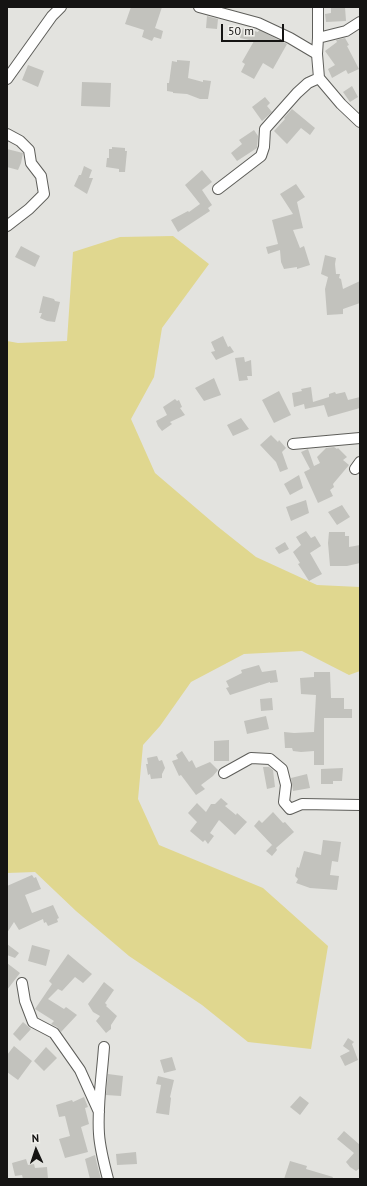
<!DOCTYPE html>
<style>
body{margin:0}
#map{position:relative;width:367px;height:1186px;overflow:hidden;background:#e3e3df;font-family:"PT Sans",sans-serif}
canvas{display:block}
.frame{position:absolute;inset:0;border:8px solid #151413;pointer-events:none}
.north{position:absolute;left:16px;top:1130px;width:40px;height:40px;-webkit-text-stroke:3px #f1f0ec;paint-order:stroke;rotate:357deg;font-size:11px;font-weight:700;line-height:16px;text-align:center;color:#151413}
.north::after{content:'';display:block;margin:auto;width:14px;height:18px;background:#151413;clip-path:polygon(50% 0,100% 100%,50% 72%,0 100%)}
.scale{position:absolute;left:221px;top:24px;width:63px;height:18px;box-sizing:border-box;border:2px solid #151413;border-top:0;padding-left:5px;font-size:12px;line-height:14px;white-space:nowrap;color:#151413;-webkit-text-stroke:3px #f1f0ec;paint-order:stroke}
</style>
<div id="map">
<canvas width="367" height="1186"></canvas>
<div class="frame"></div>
<div class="north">N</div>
<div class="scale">50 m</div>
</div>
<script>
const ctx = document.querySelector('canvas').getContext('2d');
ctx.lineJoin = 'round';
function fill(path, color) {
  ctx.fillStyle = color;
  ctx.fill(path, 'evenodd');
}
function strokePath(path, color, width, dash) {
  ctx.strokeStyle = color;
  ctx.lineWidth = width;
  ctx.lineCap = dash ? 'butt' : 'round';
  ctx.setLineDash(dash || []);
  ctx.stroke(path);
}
const green = new Path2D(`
 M 173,236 L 209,264 L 162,328 L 154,377 L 131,419 L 155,473 L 217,526 L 256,557 L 317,585 L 360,587 L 360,671 L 349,675 L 302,651 L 244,654 L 191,682 L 160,726 L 143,745 L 138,799 L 159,845 L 263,888 L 328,946 L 311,1049 L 248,1042 L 202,1005 L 129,956 L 76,911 L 35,872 L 7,873 L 7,341 L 18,343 L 67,341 L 73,252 L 120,237 Z`);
const building = new Path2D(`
 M 131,7 L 162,7 L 155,28 L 163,31 L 161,39 L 154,37 L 152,41 L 142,37 L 144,30 L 125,24 Z
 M 331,7 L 345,7 L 346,21 L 326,22 L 325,14 L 331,13 Z
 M 207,16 L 218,19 L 217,29 L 206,28 Z
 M 243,28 L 258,32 L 259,30 L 287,44 L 273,69 L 263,63 L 254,79 L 241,72 L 245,64 L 242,62 L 254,41 L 240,38 Z
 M 345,38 L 349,45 L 347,46 L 359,69 L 348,74 L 346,70 L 332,78 L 328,69 L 335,65 L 325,51 L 337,42 L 336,40 Z
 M 177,60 L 190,61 L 188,78 L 203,82 L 203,80 L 211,81 L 208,99 L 200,99 L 187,94 L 173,93 L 173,92 L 167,91 L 167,83 L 169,83 L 172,61 L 177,62 Z
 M 28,65 L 44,71 L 38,87 L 22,80 Z
 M 82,82 L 111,83 L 110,107 L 81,106 Z
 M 352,86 L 358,97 L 350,102 L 343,92 Z
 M 265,97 L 270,103 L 267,106 L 272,112 L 262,121 L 252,107 Z
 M 292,109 L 315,128 L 310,135 L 301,128 L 287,144 L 274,131 L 285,119 L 284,118 Z
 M 254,130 L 258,136 L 257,148 L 237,161 L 231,153 L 242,144 L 239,140 Z
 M 112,147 L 125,148 L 125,151 L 127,151 L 125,172 L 119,172 L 119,169 L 106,167 L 107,158 L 109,158 L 109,149 L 112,149 Z
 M 7,149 L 23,153 L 21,163 L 18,170 L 7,167 Z
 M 84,166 L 92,170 L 89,178 L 93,178 L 87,194 L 74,186 L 79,175 L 81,175 Z
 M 202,170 L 212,182 L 202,190 L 212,205 L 208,208 L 210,211 L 178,232 L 171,220 L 188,211 L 189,212 L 200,204 L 185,185 Z
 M 296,184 L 305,197 L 297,202 L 303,228 L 293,230 L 300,248 L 304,246 L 310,265 L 297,269 L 297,267 L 284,269 L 281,262 L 280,250 L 268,254 L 266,247 L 278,244 L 272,220 L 293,214 L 280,194 Z
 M 21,246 L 40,256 L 35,267 L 15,257 Z
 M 325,255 L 336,258 L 335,264 L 336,274 L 340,274 L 339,278 L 341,279 L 343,289 L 360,281 L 360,303 L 343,309 L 343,314 L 327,315 L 325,289 L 328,277 L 321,274 Z
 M 43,296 L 54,299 L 55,301 L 60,302 L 55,322 L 47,321 L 40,318 L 42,313 L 39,313 Z
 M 223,336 L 228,347 L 230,346 L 234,352 L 216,360 L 211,352 L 215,351 L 211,342 Z
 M 244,357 L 245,362 L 251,360 L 252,376 L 247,376 L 248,380 L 239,381 L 235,358 Z
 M 214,378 L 221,395 L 204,401 L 195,388 Z
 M 311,387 L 313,402 L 329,397 L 329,394 L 335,392 L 336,394 L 345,392 L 348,400 L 360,397 L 360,408 L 328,417 L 324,405 L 305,409 L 304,404 L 294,407 L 292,393 L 302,391 L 301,389 Z
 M 279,391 L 291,415 L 274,423 L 262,400 Z
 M 175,399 L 177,401 L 179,400 L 182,407 L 180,408 L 185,415 L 170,422 L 172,424 L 162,431 L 158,426 L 156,421 L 167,415 L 163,407 Z
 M 241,418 L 249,429 L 233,436 L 227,425 Z
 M 271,435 L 278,442 L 279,440 L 286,448 L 282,452 L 288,469 L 280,472 L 276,462 L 260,445 Z
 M 334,447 L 337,449 L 338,448 L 347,457 L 343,460 L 349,465 L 333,484 L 334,487 L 330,490 L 333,496 L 318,503 L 304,472 L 310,469 L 301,452 L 308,449 L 314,466 L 320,463 L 317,457 L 326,448 Z
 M 299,475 L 303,488 L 290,495 L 284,484 Z
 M 306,500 L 309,513 L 291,521 L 286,507 Z
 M 342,505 L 350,517 L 337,525 L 328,512 Z
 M 306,531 L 311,538 L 315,536 L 321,546 L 310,553 L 322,574 L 309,581 L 298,564 L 300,563 L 293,552 L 301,545 L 296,537 Z
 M 329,532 L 345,532 L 345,536 L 349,536 L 349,547 L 360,545 L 360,563 L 347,566 L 330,566 L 328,543 Z
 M 285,542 L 289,549 L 279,554 L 275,548 Z
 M 259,665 L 262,672 L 276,670 L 278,682 L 270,683 L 270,682 L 230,695 L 226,688 L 229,687 L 226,681 L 242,673 L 241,670 Z
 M 314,672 L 330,672 L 331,698 L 344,698 L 344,709 L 352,709 L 352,718 L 324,718 L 324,765 L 314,765 L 314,751 L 301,752 L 293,751 L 292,748 L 285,748 L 284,732 L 294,733 L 314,732 L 316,695 L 301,694 L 300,678 L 314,677 Z
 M 272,698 L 273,710 L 261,711 L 260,699 Z
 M 266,716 L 269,729 L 247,734 L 244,721 Z
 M 229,740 L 229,761 L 214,761 L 214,741 Z
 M 182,751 L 189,762 L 192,760 L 196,768 L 210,762 L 218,770 L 213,776 L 201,785 L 205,789 L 196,795 L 181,775 L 179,776 L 172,761 L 178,759 L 176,755 Z
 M 157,756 L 159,761 L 162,760 L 165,768 L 162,774 L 162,778 L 151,779 L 150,774 L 148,775 L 146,764 L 148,764 L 147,758 Z
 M 263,767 L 269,767 L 273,770 L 275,787 L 267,789 Z
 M 343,768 L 342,781 L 333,781 L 333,784 L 321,784 L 321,769 Z
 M 307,774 L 310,788 L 293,791 L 291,778 Z
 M 221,798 L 228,804 L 225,806 L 236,815 L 237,813 L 247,822 L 235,835 L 219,820 L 210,833 L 214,836 L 208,844 L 205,840 L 203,842 L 190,831 L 197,822 L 188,813 L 197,803 L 206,812 L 211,804 L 215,804 Z
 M 273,812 L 283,823 L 285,822 L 294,832 L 276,848 L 277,850 L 272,856 L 266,851 L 272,845 L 274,847 L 254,826 L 259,820 L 262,823 Z
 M 323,840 L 341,842 L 338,862 L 332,861 L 330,875 L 339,876 L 337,890 L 310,888 L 296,883 L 298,879 L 295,876 L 297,867 L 299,868 L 304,851 L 321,855 Z
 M 32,875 L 34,878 L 36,877 L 41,889 L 25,895 L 32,913 L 53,905 L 59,918 L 57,919 L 58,922 L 48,926 L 46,922 L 44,923 L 43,919 L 19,930 L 14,922 L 7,933 L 7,886 Z
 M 7,944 L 19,953 L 15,958 L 7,955 Z
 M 32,945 L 50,950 L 46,966 L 28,961 Z
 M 68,954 L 92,974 L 83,983 L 75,977 L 62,991 L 58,989 L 48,999 L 64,1009 L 66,1007 L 77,1015 L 61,1032 L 57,1027 L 51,1024 L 54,1021 L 35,1009 L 52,984 L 49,981 Z
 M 7,963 L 20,973 L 7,990 Z
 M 104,982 L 114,990 L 105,1003 L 107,1005 L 106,1006 L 117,1016 L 111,1025 L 111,1029 L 106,1033 L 96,1021 L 100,1016 L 93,1012 L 88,1004 Z
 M 23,1022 L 31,1029 L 20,1041 L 13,1034 Z
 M 348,1038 L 354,1042 L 352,1044 L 358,1060 L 345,1066 L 340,1056 L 350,1051 L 343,1046 Z
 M 14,1046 L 32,1061 L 18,1080 L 7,1072 L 7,1055 Z
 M 46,1047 L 57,1058 L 44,1071 L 34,1061 Z
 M 172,1057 L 176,1070 L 164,1073 L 160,1060 Z
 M 108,1074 L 123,1076 L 121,1096 L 106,1095 Z
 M 158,1076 L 174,1080 L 170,1097 L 171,1098 L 169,1115 L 156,1113 L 161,1085 L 156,1084 Z
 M 300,1096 L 309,1103 L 300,1115 L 290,1107 Z
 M 84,1097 L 88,1107 L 85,1108 L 89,1124 L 81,1127 L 88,1152 L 65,1158 L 59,1139 L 70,1136 L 65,1116 L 59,1117 L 56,1105 L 72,1100 L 73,1102 Z
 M 344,1131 L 360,1145 L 360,1168 L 356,1171 L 350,1167 L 346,1162 L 354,1153 L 337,1139 Z
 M 136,1152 L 137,1164 L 117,1165 L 116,1154 Z
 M 95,1155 L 97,1164 L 101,1179 L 90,1179 L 85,1159 Z
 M 26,1159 L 28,1165 L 34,1164 L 35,1168 L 47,1167 L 48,1179 L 23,1179 L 22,1175 L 15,1176 L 12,1163 Z
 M 290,1161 L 307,1166 L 306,1169 L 333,1177 L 332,1179 L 284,1179 Z`);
const minor = new Path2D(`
 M 199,7 L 258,23 L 290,38 L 317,54
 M 318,7 L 318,38 L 317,54 L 319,78 L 341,104 L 360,122
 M 318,38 L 346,31 L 360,22
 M 7,79 L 52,16 L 61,7
 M 7,134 L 20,141 L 29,150 L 31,163 L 41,176 L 44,194 L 29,209 L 7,226
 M 218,189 L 261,156 L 264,147 L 265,129 L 297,93 L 308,83 L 319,78
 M 293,444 L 360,438
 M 355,469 L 360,462
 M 224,773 L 251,758 L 270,759 L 282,769 L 286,785 L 284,802 L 290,809 L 302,804 L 360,805
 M 22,983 L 25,1001 L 33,1022 L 54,1033 L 80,1070 L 99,1112
 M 104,1047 C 102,1076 97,1105 99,1134 C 100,1149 104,1164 108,1179`);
fill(green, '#e0d78f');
fill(building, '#c2c2bd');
strokePath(minor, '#5e5e5a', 12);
strokePath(minor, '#fff', 10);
</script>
